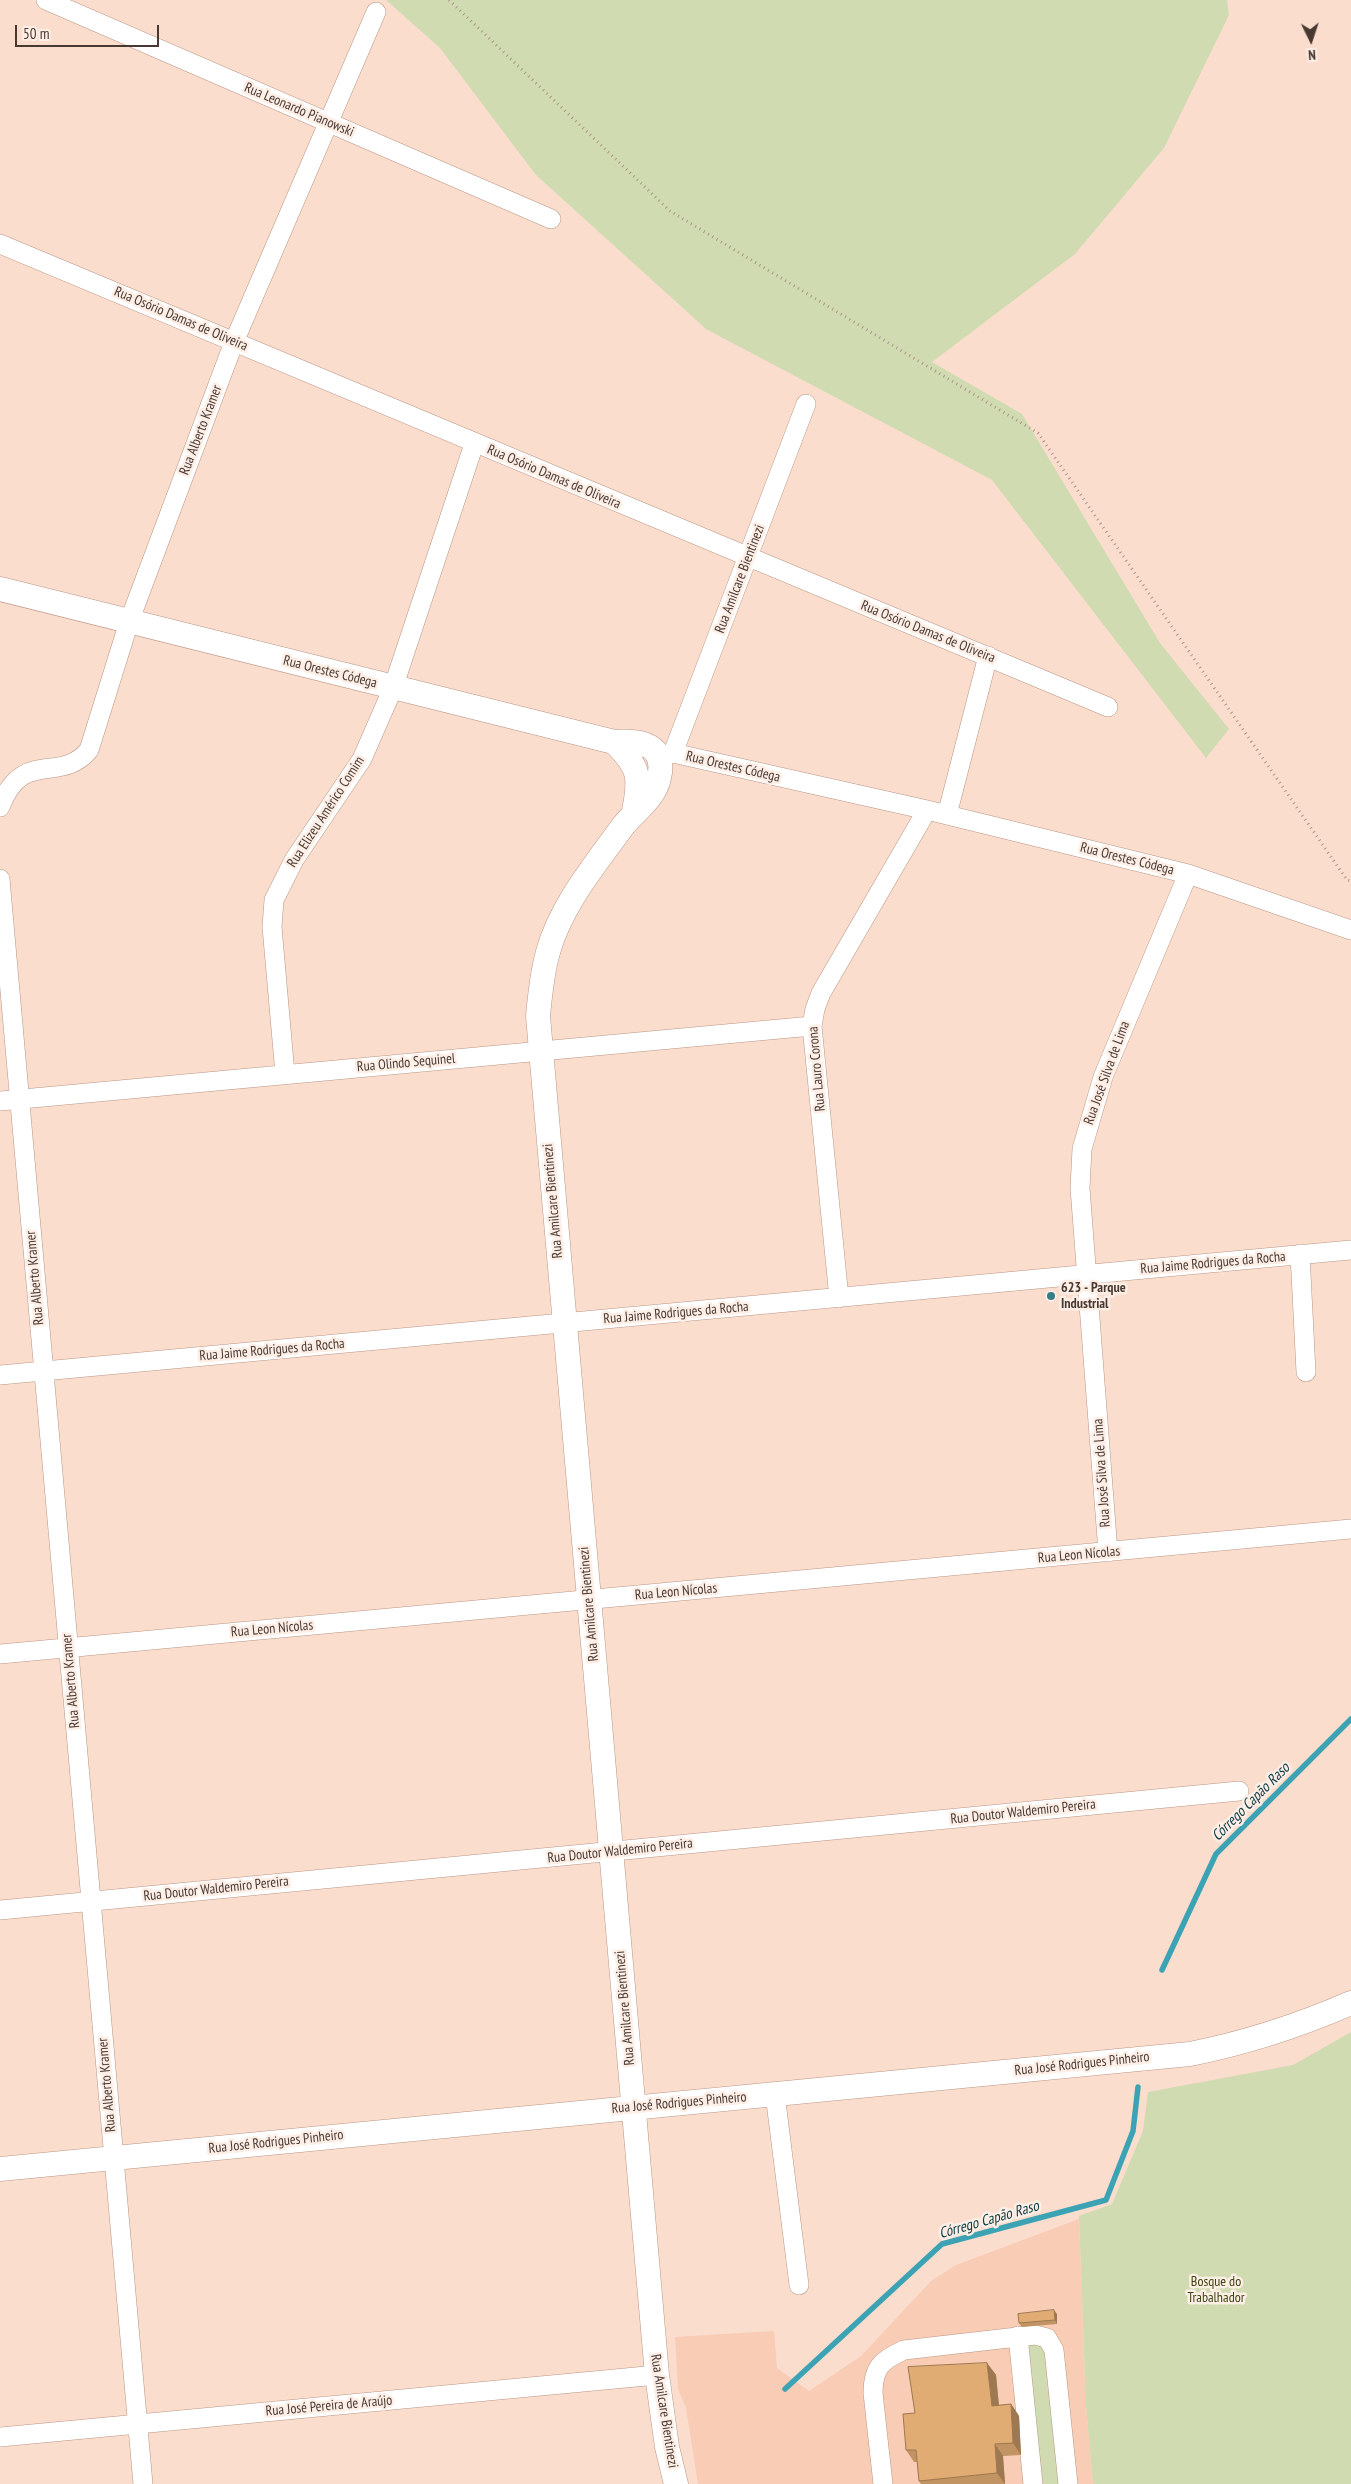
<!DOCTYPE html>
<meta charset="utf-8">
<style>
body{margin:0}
#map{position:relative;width:1351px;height:2484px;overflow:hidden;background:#fbddce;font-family:"PT Sans Narrow",sans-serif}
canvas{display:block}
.north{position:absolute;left:1286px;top:15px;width:50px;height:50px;-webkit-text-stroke:4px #fdeee6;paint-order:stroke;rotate:176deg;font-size:14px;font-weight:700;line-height:20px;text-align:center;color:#473831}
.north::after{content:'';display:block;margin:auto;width:18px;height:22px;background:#473831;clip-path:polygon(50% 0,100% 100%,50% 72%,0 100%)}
.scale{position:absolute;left:15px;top:25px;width:144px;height:22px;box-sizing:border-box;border:2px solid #473831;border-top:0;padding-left:6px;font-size:15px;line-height:18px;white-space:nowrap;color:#473831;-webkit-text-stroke:4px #fdeee6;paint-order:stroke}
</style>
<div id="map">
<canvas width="1351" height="2484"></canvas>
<div class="north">N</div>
<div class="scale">50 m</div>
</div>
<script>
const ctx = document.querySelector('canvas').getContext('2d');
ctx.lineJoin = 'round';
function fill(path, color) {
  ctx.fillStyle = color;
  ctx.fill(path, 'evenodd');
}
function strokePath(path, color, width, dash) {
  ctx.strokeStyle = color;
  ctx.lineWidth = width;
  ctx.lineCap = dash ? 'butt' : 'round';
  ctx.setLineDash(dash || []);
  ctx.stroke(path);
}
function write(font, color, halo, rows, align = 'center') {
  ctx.font = font + ' "PT Sans Narrow",sans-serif';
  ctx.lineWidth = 5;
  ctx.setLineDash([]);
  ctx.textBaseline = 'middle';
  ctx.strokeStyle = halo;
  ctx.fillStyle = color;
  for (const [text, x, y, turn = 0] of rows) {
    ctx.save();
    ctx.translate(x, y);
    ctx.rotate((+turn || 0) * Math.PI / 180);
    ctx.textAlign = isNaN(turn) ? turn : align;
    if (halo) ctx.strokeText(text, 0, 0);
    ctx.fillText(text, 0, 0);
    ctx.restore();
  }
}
const built = new Path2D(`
 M 1079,2219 L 1086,2406 L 1093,2484 L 698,2484 L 686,2408 L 678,2389 L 675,2337 L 774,2331 L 777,2368 L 809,2391 L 861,2356 L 931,2281 L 956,2265 Z`);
const green = new Path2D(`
 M 386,0 L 1227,0 L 1229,15 L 1164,148 L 1075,254 L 932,362 L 1022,414 L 1160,643 L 1229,729 L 1206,758 L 992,480 L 706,329 L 536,175 L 440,48 Z
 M 1351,2032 L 1351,2484 L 1093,2484 L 1086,2406 L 1079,2216 L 1112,2204 L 1143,2131 L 1148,2092 L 1293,2065 Z
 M 1029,2343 L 1045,2346 L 1058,2484 L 1038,2484 L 1025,2348 Z`);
const stream = new Path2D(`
 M 1162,1970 L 1216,1854 L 1351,1719
 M 785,2389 L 942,2244 L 1106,2200 L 1133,2131 L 1138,2087`);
const path = new Path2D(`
 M 449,0 L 670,211 L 1038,433 L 1347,880 L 1351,881`);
const minor = new Path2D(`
 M 46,0 L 551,219
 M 0,244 L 1108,707
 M 673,753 L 806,404
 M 659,757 L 673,753 L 927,810 L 1188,874 L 1351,930
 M 0,807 C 23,747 60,785 89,750 L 129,622 L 234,342 L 376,12
 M 947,815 L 988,656
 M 0,879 L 143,2484
 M 285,1074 L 272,927 L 274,900 L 294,860 L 362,759 L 393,688 L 474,444
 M 0,1101 L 812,1026
 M 1300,1254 L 1306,1372
 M 839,1298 L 812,1026 L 815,1009 L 821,993 L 927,810
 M 0,1375 L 1351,1250
 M 1108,1552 L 1080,1188 L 1082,1149 L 1103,1077 L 1188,874
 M 0,1654 L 1351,1529
 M 0,1910 L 1239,1791
 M 775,2094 L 799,2285
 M 1018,2336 L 1033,2484
 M 0,2437 L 657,2375
 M 883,2484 L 873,2393 C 873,2367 882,2360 904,2350 L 1035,2335 L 1047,2338 L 1054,2350 L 1068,2484`);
const major = new Path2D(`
 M 0,589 L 614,742 C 640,740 667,744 659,778 C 655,798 635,811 623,826 C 595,865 561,905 548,952 C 542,973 540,994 538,1016 L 657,2375 L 667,2447 L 676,2484
 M 614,742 C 639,767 641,776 634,811
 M 0,2169 L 1190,2054 C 1246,2043 1298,2026 1351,2003`);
const wall = new Path2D(`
 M 1057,2314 L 1057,2324 L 1022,2327 L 1019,2323 Z
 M 987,2363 L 996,2375 L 999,2405 L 1011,2404 L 1019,2416 L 1021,2455 L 1003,2456 L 1005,2484 L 921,2484 L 919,2481 L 917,2462 L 914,2462 L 906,2450 Z`);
const shadedWall = new Path2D(`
 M 1054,2310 L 1057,2314 L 1057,2324 L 1055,2320 Z
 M 987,2363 L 996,2375 L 1000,2418 L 992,2406 Z
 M 1011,2404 L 1019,2416 L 1021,2455 L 1013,2443 Z
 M 995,2444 L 1003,2456 L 1005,2484 L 997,2473 Z`);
const building = new Path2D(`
 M 1054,2310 L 1055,2320 L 1019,2323 L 1018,2314 Z
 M 987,2363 L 992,2406 L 1011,2404 L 1013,2443 L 995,2444 L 997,2473 L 919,2481 L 916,2450 L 906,2450 L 903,2414 L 915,2413 L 908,2367 Z`);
const markers = [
 [1051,1296,5,"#367d87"]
];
const streetNames = [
 ["Rua Leonardo Pianowski",299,110,23],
 ["Rua Osório Damas de Oliveira",181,319,23],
 ["Rua Alberto Kramer",201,430,-69],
 ["Rua Osório Damas de Oliveira",554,477,23],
 ["Rua Amilcare Bientinezi",740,579,-69],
 ["Rua Osório Damas de Oliveira",928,632,22],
 ["Rua Orestes Códega",330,672,14],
 ["Rua Orestes Códega",733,767,13],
 ["Rua Elizeu Américo Comim",326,812,-57],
 ["Rua Orestes Códega",1127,859,14],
 ["Rua Olindo Sequinel",406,1063,-5],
 ["Rua Lauro Corona",817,1069,-95],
 ["Rua José Silva de Lima",1107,1073,-70],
 ["Rua Amilcare Bientinezi",553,1201,-95],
 ["Rua Jaime Rodrigues da Rocha",1213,1263,-5],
 ["Rua Alberto Kramer",35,1278,-95],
 ["Rua Jaime Rodrigues da Rocha",676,1313,-5],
 ["Rua Jaime Rodrigues da Rocha",272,1350,-5],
 ["Rua José Silva de Lima",1102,1473,-94],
 ["Rua Leon Nícolas",1079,1555,-5],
 ["Rua Leon Nícolas",676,1592,-5],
 ["Rua Amilcare Bientinezi",589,1604,-95],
 ["Rua Leon Nícolas",272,1629,-5],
 ["Rua Alberto Kramer",71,1681,-95],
 ["Rua Doutor Waldemiro Pereira",1023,1812,-6],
 ["Rua Doutor Waldemiro Pereira",620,1851,-6],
 ["Rua Doutor Waldemiro Pereira",216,1889,-6],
 ["Rua Amilcare Bientinezi",625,2008,-95],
 ["Rua José Rodrigues Pinheiro",1082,2064,-6],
 ["Rua Alberto Kramer",107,2085,-95],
 ["Rua José Rodrigues Pinheiro",679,2103,-5],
 ["Rua José Rodrigues Pinheiro",276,2142,-6],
 ["Rua José Pereira de Araújo",329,2406,-5],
 ["Rua Amilcare Bientinezi",664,2411,81]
];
const poiNames = [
 ["623 - Parque",1061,1288],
 ["Industrial",1061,1304]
];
const parkNames = [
 ["Bosque do",1216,2282],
 ["Trabalhador",1216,2298]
];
const waterNames = [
 ["Córrego Capão Raso",1251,1802,-45],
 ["Córrego Capão Raso",989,2220,-16]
];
fill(built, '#f9ccb5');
fill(green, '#d0dbb1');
strokePath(stream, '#3ca3b4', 5.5);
strokePath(minor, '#b99684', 20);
strokePath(major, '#b99684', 25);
strokePath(path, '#ac9589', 3, [1, 4]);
strokePath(minor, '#fff', 19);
strokePath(major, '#fff', 24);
fill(wall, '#c29463');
fill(shadedWall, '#9e7850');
fill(building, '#e1ac73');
strokePath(building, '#9e7850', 1);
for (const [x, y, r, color] of markers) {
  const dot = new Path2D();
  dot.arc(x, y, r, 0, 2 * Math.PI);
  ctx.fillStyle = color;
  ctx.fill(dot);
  strokePath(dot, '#fdeee6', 2);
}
write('14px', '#473831', '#fdeee6', streetNames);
write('bold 14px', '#473831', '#fdeee6', poiNames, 'left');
write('14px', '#3b4511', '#fdeee6', parkNames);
write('italic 15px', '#124048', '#fdeee6', waterNames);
</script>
